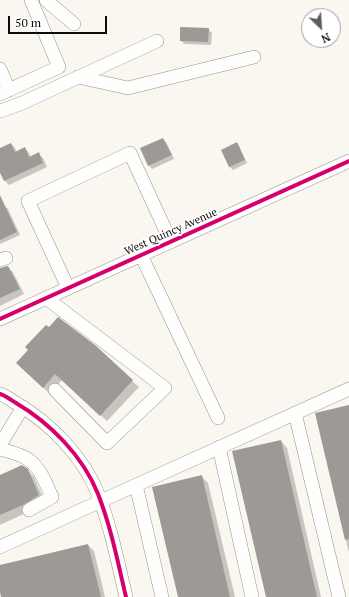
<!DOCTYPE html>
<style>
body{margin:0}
#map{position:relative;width:349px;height:597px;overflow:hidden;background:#faf7f0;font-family:"PT Serif",serif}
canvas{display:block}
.north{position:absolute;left:301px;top:8px;width:40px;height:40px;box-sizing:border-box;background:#fff;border:1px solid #9e9e9e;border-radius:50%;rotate:155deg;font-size:11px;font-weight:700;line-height:16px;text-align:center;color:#0c0c0c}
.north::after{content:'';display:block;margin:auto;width:14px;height:18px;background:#5f5e5c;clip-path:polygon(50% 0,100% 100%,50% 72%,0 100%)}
.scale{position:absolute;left:8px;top:16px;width:99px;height:18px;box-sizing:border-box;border:2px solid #0c0c0c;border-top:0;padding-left:5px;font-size:12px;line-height:14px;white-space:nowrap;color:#0c0c0c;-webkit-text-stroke:3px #fff;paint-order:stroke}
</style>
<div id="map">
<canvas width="349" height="597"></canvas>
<div class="north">N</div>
<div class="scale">50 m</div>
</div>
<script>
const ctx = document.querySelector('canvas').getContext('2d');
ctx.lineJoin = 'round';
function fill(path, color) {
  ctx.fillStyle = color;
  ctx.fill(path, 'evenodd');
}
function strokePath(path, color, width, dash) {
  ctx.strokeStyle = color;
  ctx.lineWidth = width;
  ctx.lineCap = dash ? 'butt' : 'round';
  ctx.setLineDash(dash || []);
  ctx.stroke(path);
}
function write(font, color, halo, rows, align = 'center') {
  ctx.font = font + ' "PT Serif",serif';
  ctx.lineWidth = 4;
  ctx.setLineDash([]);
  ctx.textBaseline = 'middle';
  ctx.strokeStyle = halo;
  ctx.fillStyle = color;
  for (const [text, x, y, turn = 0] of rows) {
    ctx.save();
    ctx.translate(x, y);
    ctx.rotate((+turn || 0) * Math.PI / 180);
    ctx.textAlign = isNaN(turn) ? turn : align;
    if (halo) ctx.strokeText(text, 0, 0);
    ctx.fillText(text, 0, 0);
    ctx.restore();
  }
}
const shadow = new Path2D(`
 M 208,29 L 212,33 L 211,45 L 184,44 L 181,40 Z
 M 163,139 L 166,142 L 174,159 L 152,169 L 149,165 Z
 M 237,143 L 239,146 L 247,163 L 233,170 L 230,167 L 222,150 Z
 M 11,144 L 15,148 L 17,152 L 25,148 L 29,153 L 31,157 L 38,154 L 43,158 L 47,167 L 9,185 L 5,181 L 1,173 L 0,173 L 0,149 Z
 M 5,206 L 8,209 L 20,235 L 0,244 L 0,208 Z
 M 8,267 L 13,272 L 24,294 L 0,306 L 0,269 Z
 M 24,370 L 132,381 L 139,387 L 107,421 L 62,380 L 50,394 Z
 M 349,406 L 349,553 L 316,414 Z
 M 281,441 L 287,448 L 321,597 L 267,597 Z
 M 27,470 L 34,477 L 45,502 L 30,511 L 0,525 L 0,476 Z
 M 201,476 L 208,483 L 235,597 L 179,597 Z
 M 88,545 L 94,551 L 105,597 L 2,597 L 0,588 L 0,566 Z`);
const building = new Path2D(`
 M 180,27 L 209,28 L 208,42 L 180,41 Z
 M 163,138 L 172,155 L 148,166 L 140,148 Z
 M 237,142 L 245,160 L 229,167 L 221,150 Z
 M 11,143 L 15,152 L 25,147 L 29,157 L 39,152 L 43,163 L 4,181 L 0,173 L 0,148 Z
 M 0,195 L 17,232 L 0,240 Z
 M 8,266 L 20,289 L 0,298 L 0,268 Z
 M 58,317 L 95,345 L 133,380 L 100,416 L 55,374 L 43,388 L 16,363 L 28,350 L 25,347 L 46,325 L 49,327 Z
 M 349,405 L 349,539 L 345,540 L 315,413 Z
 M 281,440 L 317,597 L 266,597 L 232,451 Z
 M 22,465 L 28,469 L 39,495 L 23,505 L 0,515 L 0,475 Z
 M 202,475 L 230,597 L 178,597 L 152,487 Z
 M 88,544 L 101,597 L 1,597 L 0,592 L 0,565 Z`);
const minor = new Path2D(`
 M 46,0 L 74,24
 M 0,69 L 9,90
 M 78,77 L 128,88 L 254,57
 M 0,94 L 59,67 L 31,0
 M 0,111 L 20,104 L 157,41
 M 141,255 L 218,418
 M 0,260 L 6,258
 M 68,288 L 28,201 L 130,153 L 171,242
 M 46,298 L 165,388 L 107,443 L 55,390
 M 0,319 L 349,161
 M 0,394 C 6,396 11,400 16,403 C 50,423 83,456 98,494 C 111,527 118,563 126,597
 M 295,413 L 339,597
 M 0,445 L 23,407
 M 219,447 L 252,597
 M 0,449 C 10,452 21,454 29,460 C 41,469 46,484 52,497 L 29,510
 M 136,485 L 162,597
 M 0,547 L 101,501 L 349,389`);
const cycleway = new Path2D(`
 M 0,319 L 349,161
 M 0,394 C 6,396 11,400 16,403 C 50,423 83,456 98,494 C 111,527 118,563 126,597`);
const streetNames = [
 ["West Quincy Avenue",171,232,-24]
];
fill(shadow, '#0003');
fill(building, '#9d9a96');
strokePath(minor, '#93928f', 14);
strokePath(minor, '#fefefd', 13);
strokePath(cycleway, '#d6006c', 4);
write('11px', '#0c0c0c', '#fff', streetNames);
</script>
